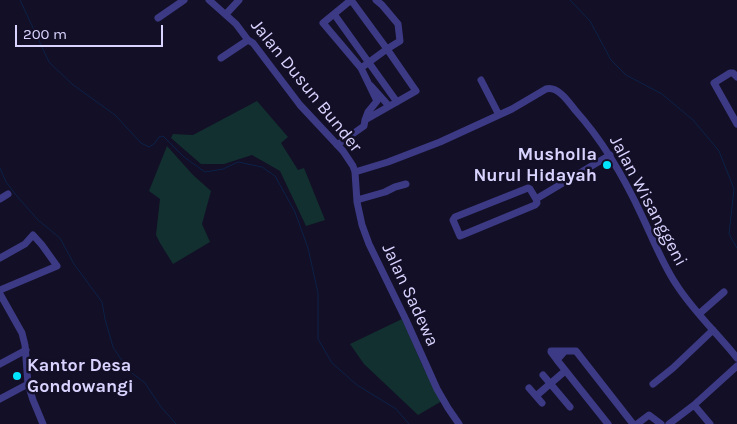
<!DOCTYPE html>
<style>
body{margin:0}
#map{position:relative;width:737px;height:424px;overflow:hidden;background:#130f26;font-family:Karla,sans-serif}
canvas{display:block}
.scale{position:absolute;left:15px;top:25px;width:148px;height:22px;box-sizing:border-box;border:2px solid #d9d4ff;border-top:0;padding-left:6px;font-size:15px;line-height:18px;white-space:nowrap;color:#d9d4ff;-webkit-text-stroke:4px #130f26;paint-order:stroke}
</style>
<div id="map">
<canvas width="737" height="424"></canvas>
<div class="scale">200 m</div>
</div>
<script>
const ctx = document.querySelector('canvas').getContext('2d');
ctx.lineJoin = 'round';
function fill(path, color) {
  ctx.fillStyle = color;
  ctx.fill(path, 'evenodd');
}
function strokePath(path, color, width, dash) {
  ctx.strokeStyle = color;
  ctx.lineWidth = width;
  ctx.lineCap = dash ? 'butt' : 'round';
  ctx.setLineDash(dash || []);
  ctx.stroke(path);
}
function write(font, color, halo, rows, align = 'center') {
  ctx.font = font + ' Karla,sans-serif';
  ctx.lineWidth = 5;
  ctx.setLineDash([]);
  ctx.textBaseline = 'middle';
  ctx.strokeStyle = halo;
  ctx.fillStyle = color;
  for (const [text, x, y, turn = 0] of rows) {
    ctx.save();
    ctx.translate(x, y);
    ctx.rotate((+turn || 0) * Math.PI / 180);
    ctx.textAlign = isNaN(turn) ? turn : align;
    if (halo) ctx.strokeText(text, 0, 0);
    ctx.fillText(text, 0, 0);
    ctx.restore();
  }
}
const green = new Path2D(`
 M 257,101 L 288,137 L 281,143 L 298,170 L 304,168 L 325,220 L 306,226 L 280,171 L 252,155 L 224,164 L 201,164 L 171,138 L 173,134 L 193,135 Z
 M 167,146 L 193,175 L 211,191 L 202,224 L 210,242 L 173,264 L 160,243 L 156,235 L 160,199 L 149,191 Z
 M 402,319 L 424,369 L 442,401 L 418,415 L 364,364 L 350,344 Z`);
const stream = new Path2D(`
 M 20,0 L 49,62 L 72,84 L 115,115 L 141,143 L 149,147 L 154,144 L 159,137 L 163,136 L 184,157 L 205,172 L 223,169 L 238,162 L 262,167 L 275,176 L 295,212 L 308,248 L 318,293 L 318,339 L 332,363 L 357,385 L 396,409 L 409,424
 M 570,0 L 590,21 L 611,60 L 626,75 L 662,94 L 693,120 L 719,151 L 734,189 L 729,234 L 737,248
 M 0,168 L 6,182 L 16,195 L 38,220 L 60,238 L 74,264 L 102,302 L 105,319 L 113,347 L 128,370 L 145,383 L 161,407 L 176,424`);
const minor = new Path2D(`
 M 209,0 L 236,24 L 248,40 L 253,43 L 300,105 L 343,151 L 353,166 L 355,172 L 357,202 L 362,225 L 369,244 L 406,320 L 437,389 L 448,408 L 459,424
 M 351,0 L 323,23 L 361,68 L 377,101 L 368,112 L 365,120
 M 226,14 L 239,0
 M 334,14 L 397,102
 M 158,18 L 184,0
 M 221,58 L 248,40
 M 361,68 L 387,49 L 400,41 L 398,24 L 382,5 L 376,0
 M 737,77 L 733,73 L 730,73 L 714,83 L 737,124
 M 481,80 L 499,115
 M 371,86 L 389,106
 M 337,145 L 364,126 L 365,120 L 416,91 L 387,49 L 351,0
 M 355,172 L 388,162 L 440,142 L 512,109 L 546,89 C 558,86 568,101 575,110 C 604,142 624,177 642,216 C 653,239 662,263 676,284 C 693,311 717,333 737,358
 M 0,199 L 8,194
 M 536,199 L 537,203 L 535,205 L 460,236 L 453,220 L 455,217 L 528,188 L 530,189 L 536,199 L 610,155
 M 357,200 L 385,192 L 395,187 L 406,184
 M 0,258 L 25,244 L 33,235 L 42,245 L 57,266 L 0,290
 M 0,294 L 22,333 L 25,345 L 28,384 L 33,400 L 43,424
 M 699,314 L 724,292
 M 557,360 L 551,352 L 551,351 L 565,351
 M 0,364 L 26,350
 M 543,375 L 570,407
 M 653,384 L 673,368 L 713,330
 M 529,388 L 542,403
 M 536,396 L 565,371
 M 0,399 L 28,384
 M 608,424 L 557,360 L 565,351 L 576,351 L 633,424
 M 637,424 L 649,415 L 661,424
 M 669,424 L 694,405
 M 710,424 L 694,405 L 737,366`);
const markers = [
 [607,165,5,"#00e5ff"],
 [17,376,5,"#00e5ff"]
];
const streetNames = [
 ["Jalan Dusun Bunder",306,86,51],
 ["Jalan Wisanggeni",648,201,62],
 ["Jalan Sadewa",410,295,65]
];
const poiNames = [
 ["Musholla",597,155],
 ["Nurul Hidayah",597,176],
 ["Kantor Desa",27,366,"left"],
 ["Gondowangi",27,387,"left"]
];
fill(green, '#12302f');
strokePath(stream, '#0c2248', 1);
strokePath(minor, '#3d3a85', 7);
for (const [x, y, r, color] of markers) {
  const dot = new Path2D();
  dot.arc(x, y, r, 0, 2 * Math.PI);
  ctx.fillStyle = color;
  ctx.fill(dot);
  strokePath(dot, '#130f26', 2);
}
write('18px', '#d9d4ff', '#130f26', streetNames);
write('bold 18px', '#d9d4ff', '#130f26', poiNames, 'right');
</script>
